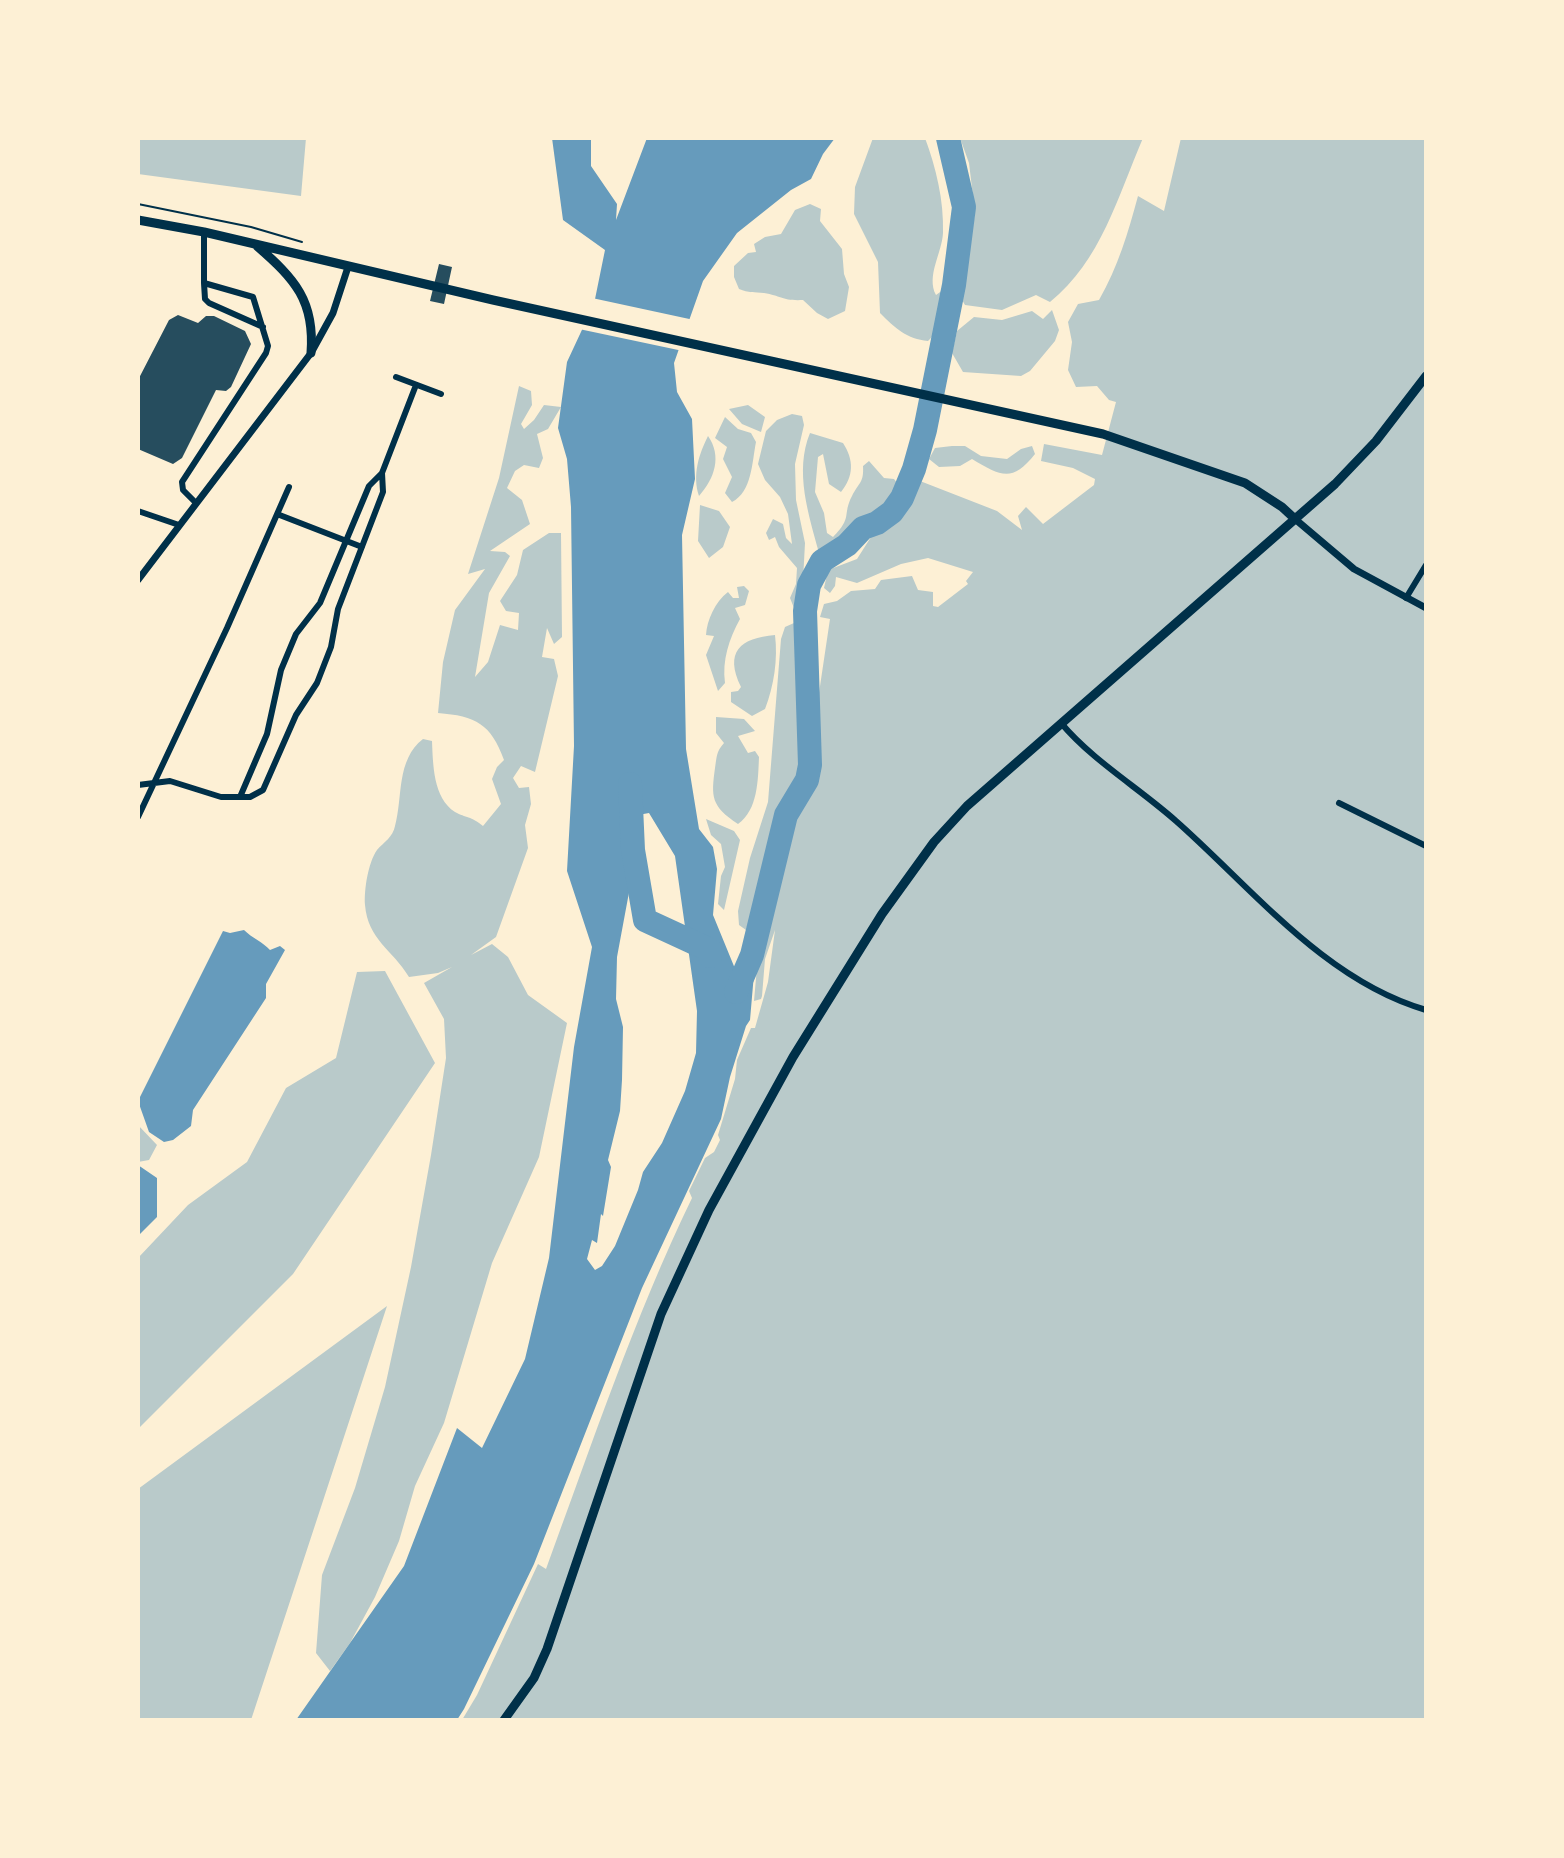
<!DOCTYPE html>
<style>
body{margin:0}
#map{position:relative;width:1564px;height:1858px;overflow:hidden;background:#fdf0d5;font-family:Spectral,serif}
canvas{display:block}
.frame{position:absolute;inset:0;border:140px solid #fdf0d5;pointer-events:none}
</style>
<div id="map">
<canvas width="1564" height="1858"></canvas>
<div class="frame"></div>
</div>
<script>
const ctx = document.querySelector('canvas').getContext('2d');
ctx.lineJoin = 'round';
function fill(path, color) {
  ctx.fillStyle = color;
  ctx.fill(path, 'evenodd');
}
function strokePath(path, color, width, dash) {
  ctx.strokeStyle = color;
  ctx.lineWidth = width;
  ctx.lineCap = dash ? 'butt' : 'round';
  ctx.setLineDash(dash || []);
  ctx.stroke(path);
}
const green = new Path2D(`
 M 138,138 L 306,138 L 301,196 L 138,174 Z
 M 873,138 L 925,138 C 936,168 944,200 943,233 C 942,253 926,276 936,295 L 947,287 C 952,305 942,328 928,341 C 907,339 895,328 880,313 L 878,262 L 854,214 L 855,187 Z
 M 960,138 L 1143,138 C 1118,196 1101,261 1050,302 L 1036,295 L 1002,310 L 965,305 L 961,298 L 975,213 L 969,163 Z
 M 1181,138 L 1426,138 L 1426,1720 L 462,1720 L 477,1695 L 538,1564 L 546,1569 C 592,1444 634,1318 692,1198 L 689,1191 L 705,1158 L 714,1152 L 720,1140 L 718,1135 L 735,1079 L 737,1060 L 751,1028 L 755,1028 L 768,982 L 775,930 L 765,959 L 762,996 L 761,999 L 754,1001 L 759,944 L 793,819 L 809,790 L 814,774 L 816,713 L 830,619 L 820,617 L 824,604 L 837,601 L 851,591 L 875,589 L 881,580 L 912,576 L 918,590 L 933,592 L 933,606 L 938,607 L 968,584 L 966,581 L 973,572 L 928,558 L 901,564 L 857,583 L 836,577 L 835,586 L 830,593 L 824,588 L 828,570 L 857,559 L 871,537 L 904,508 L 920,481 L 997,511 L 1022,530 L 1018,516 L 1026,507 L 1043,524 L 1094,485 L 1095,479 L 1073,468 L 1041,461 L 1044,444 L 1102,455 L 1116,402 L 1109,400 L 1097,386 L 1076,387 L 1068,370 L 1072,342 L 1068,322 L 1078,304 L 1099,300 C 1118,267 1128,233 1138,196 L 1164,211 Z
 M 810,204 L 821,209 L 820,221 L 842,249 L 844,274 L 849,287 L 845,311 L 828,319 L 817,313 L 803,300 C 782,301 782,296 764,293 C 754,292 749,293 739,289 L 734,277 L 734,266 L 748,253 L 756,252 L 754,244 L 765,237 L 781,234 L 795,210 Z
 M 1052,310 L 1059,330 L 1055,341 L 1030,371 L 1021,376 L 963,372 L 952,353 L 957,331 L 974,317 L 1002,320 L 1032,311 L 1043,319 Z
 M 519,386 L 531,391 L 532,405 L 521,424 L 524,429 L 534,420 L 544,405 L 561,407 L 548,429 L 537,434 L 543,458 L 539,468 L 524,465 L 515,471 L 507,488 L 522,500 L 530,524 L 490,551 L 505,552 L 510,556 L 489,593 L 475,677 L 488,662 L 500,625 L 518,630 L 519,613 L 506,611 L 500,601 L 517,575 L 523,550 L 549,533 L 561,533 L 562,637 L 554,644 L 547,628 L 542,657 L 554,659 L 558,676 L 535,772 L 521,766 L 513,778 L 519,788 L 529,787 L 531,804 L 525,825 L 528,848 L 496,937 L 471,955 L 492,944 L 508,957 L 528,995 L 567,1023 L 539,1157 L 492,1263 L 444,1423 L 415,1486 L 399,1541 L 375,1597 L 350,1643 L 330,1671 L 316,1653 L 322,1575 L 355,1488 L 385,1387 L 411,1267 L 431,1155 L 446,1058 L 444,1019 L 424,983 L 452,967 L 438,973 L 409,977 C 392,949 368,940 365,905 C 364,890 368,863 377,850 C 384,842 393,837 395,826 C 403,797 396,760 423,739 L 432,741 C 433,764 433,798 455,812 C 466,818 471,816 483,826 L 501,804 L 492,779 L 497,767 L 504,760 C 491,724 476,716 438,713 L 443,662 L 455,610 L 485,569 L 468,574 L 499,478 Z
 M 748,405 L 765,417 L 761,432 L 742,424 L 729,409 Z
 M 792,414 L 802,416 L 804,425 L 795,464 L 796,500 L 805,543 L 802,599 L 794,608 L 790,598 L 796,584 L 797,568 L 779,547 L 775,537 L 769,540 L 766,533 L 773,519 L 783,524 L 786,538 L 792,544 L 788,514 L 780,497 L 765,480 L 758,464 L 766,431 L 777,420 Z
 M 725,417 L 738,429 L 751,433 L 756,442 C 752,462 752,492 732,502 L 725,493 L 732,477 L 723,459 L 727,447 L 715,438 Z
 M 810,433 L 843,443 C 854,460 854,476 841,492 L 829,484 L 823,454 L 818,457 L 815,492 L 824,513 L 827,533 L 833,537 C 853,517 842,515 852,496 C 859,482 864,483 863,466 L 869,461 L 884,478 L 894,479 L 898,484 C 884,513 848,539 819,553 C 809,515 794,472 810,433 Z
 M 708,436 C 722,456 715,478 699,496 C 692,475 699,454 708,436 Z
 M 952,446 L 965,446 L 981,456 L 1007,459 L 1021,449 L 1032,446 L 1035,454 C 1012,483 1001,476 972,459 L 960,466 L 939,467 L 929,459 L 935,448 Z
 M 700,505 L 719,511 L 730,527 L 723,547 L 709,558 L 698,541 Z
 M 744,586 L 749,591 L 745,605 L 735,608 L 740,619 C 729,639 722,660 725,683 L 718,691 L 706,655 L 714,636 L 706,635 C 707,620 715,602 728,592 L 733,598 L 739,598 L 737,587 Z
 M 794,623 L 797,708 L 805,740 L 805,764 L 797,787 L 783,800 L 772,830 L 764,875 L 746,930 L 739,925 L 738,911 L 750,858 L 768,802 L 781,639 L 785,627 Z
 M 775,635 C 778,659 774,686 765,709 L 752,716 L 731,702 L 731,692 L 738,691 L 741,687 C 724,652 740,638 775,635 Z
 M 716,717 L 744,719 L 755,731 L 738,736 L 748,753 L 755,751 L 759,757 C 758,780 758,810 738,824 C 711,806 711,797 715,768 C 717,756 716,752 724,743 L 716,733 Z
 M 706,819 L 734,831 L 740,840 L 724,910 L 718,904 L 721,876 L 725,867 L 721,844 L 711,835 Z
 M 385,971 L 435,1063 L 293,1274 L 138,1429 L 138,1258 L 188,1205 L 247,1162 L 286,1088 L 336,1058 L 357,972 Z
 M 138,1125 L 157,1145 L 149,1160 L 138,1162 Z
 M 387,1306 L 251,1720 L 138,1720 L 138,1489 Z`);
const water = new Path2D(`
 M 552,138 L 591,138 L 591,166 L 617,204 L 616,220 L 647,138 L 835,138 L 823,154 L 811,179 L 791,190 L 737,233 L 703,281 L 674,363 L 677,392 L 692,419 L 695,479 L 682,535 L 686,749 L 699,829 L 713,847 L 717,869 L 713,915 L 738,976 L 744,965 L 755,962 L 750,1020 L 746,1026 L 730,1077 L 721,1119 L 642,1288 L 534,1564 L 464,1709 L 457,1720 L 296,1720 L 404,1566 L 457,1428 L 482,1448 L 525,1359 L 549,1258 L 574,1047 L 592,947 L 567,871 L 574,746 L 571,507 L 567,459 L 558,428 L 567,362 L 594,304 L 605,250 L 563,220 ZM 649,813 L 675,856 L 697,1011 L 696,1053 L 685,1091 L 662,1143 L 643,1172 L 638,1190 L 615,1246 L 602,1266 L 595,1270 L 587,1259 L 592,1240 L 597,1243 L 601,1214 L 603,1216 L 611,1167 L 608,1160 L 620,1111 L 622,1080 L 623,1027 L 616,999 L 617,957 L 630,887 L 627,817 Z
 M 244,930 C 252,938 263,942 270,950 L 280,946 L 285,950 L 266,984 L 266,998 L 193,1110 L 191,1126 L 173,1140 L 164,1142 L 149,1132 L 138,1101 L 223,931 L 230,933 Z
 M 138,1165 L 157,1178 L 157,1217 L 138,1236 Z`);
const pier = new Path2D(`
 M 592,298 L 694,320 L 683,351 L 579,329 Z`);
const river = new Path2D(`
 M 630,784 L 633,850 L 645,920 L 710,950 L 710,956
 M 736,992 L 752,955 L 786,815 L 807,780 L 810,765 L 805,611 L 809,585 L 822,561 L 847,545 L 863,528 L 877,523 L 892,512 L 902,498 L 914,469 L 925,430 L 954,285 L 964,207 L 948,138`);
const building = new Path2D(`
 M 439,264 L 452,267 L 444,304 L 430,301 Z
 M 178,315 L 198,323 L 206,316 L 214,316 L 245,331 L 251,344 L 231,387 L 226,391 L 216,390 L 182,458 L 173,464 L 138,449 L 138,380 L 169,320 Z`);
const path = new Path2D(`
 M 138,204 L 251,227 L 302,242`);
const minor = new Path2D(`
 M 204,283 L 205,299 L 209,303 L 263,327
 M 396,377 L 441,394
 M 196,503 L 183,490 L 182,482 L 266,353 L 268,346 L 253,297 L 204,283 L 204,232
 M 138,511 L 179,525
 M 277,514 L 362,547
 M 1406,598 L 1426,565
 M 1061,723 C 1093,761 1139,788 1176,821 C 1252,888 1325,981 1426,1010
 M 138,785 L 170,781 L 221,797 L 250,797 L 263,790 L 296,715 L 317,683 L 331,647 L 338,609 L 383,492 L 382,473
 M 240,797 L 267,734 L 281,670 L 296,634 L 320,603 L 369,486 L 382,473 L 416,385
 M 1339,803 L 1426,846
 M 138,817 L 227,628 L 289,487`);
const tertiary = new Path2D(`
 M 1295,519 L 1354,569 L 1426,608
 M 138,580 L 311,353 L 333,313 L 348,267`);
const primary = new Path2D(`
 M 138,220 L 204,232 L 493,300 L 1103,434 L 1245,483 L 1282,507 L 1295,519
 M 257,246 C 295,279 315,301 311,353
 M 504,1720 L 534,1678 L 547,1649 L 661,1314 L 709,1210 L 793,1057 L 882,914 L 934,842 L 967,806 L 1335,484 L 1376,441 L 1426,376`);
fill(green, '#b9caca');
fill(water, '#669bbc');
fill(pier, '#fdf0d5');
strokePath(river, '#669bbc', 24);
fill(building, '#264d5e');
strokePath(path, '#003049', 2);
strokePath(minor, '#003049', 6);
strokePath(tertiary, '#003049', 7);
strokePath(primary, '#003049', 9);
</script>
